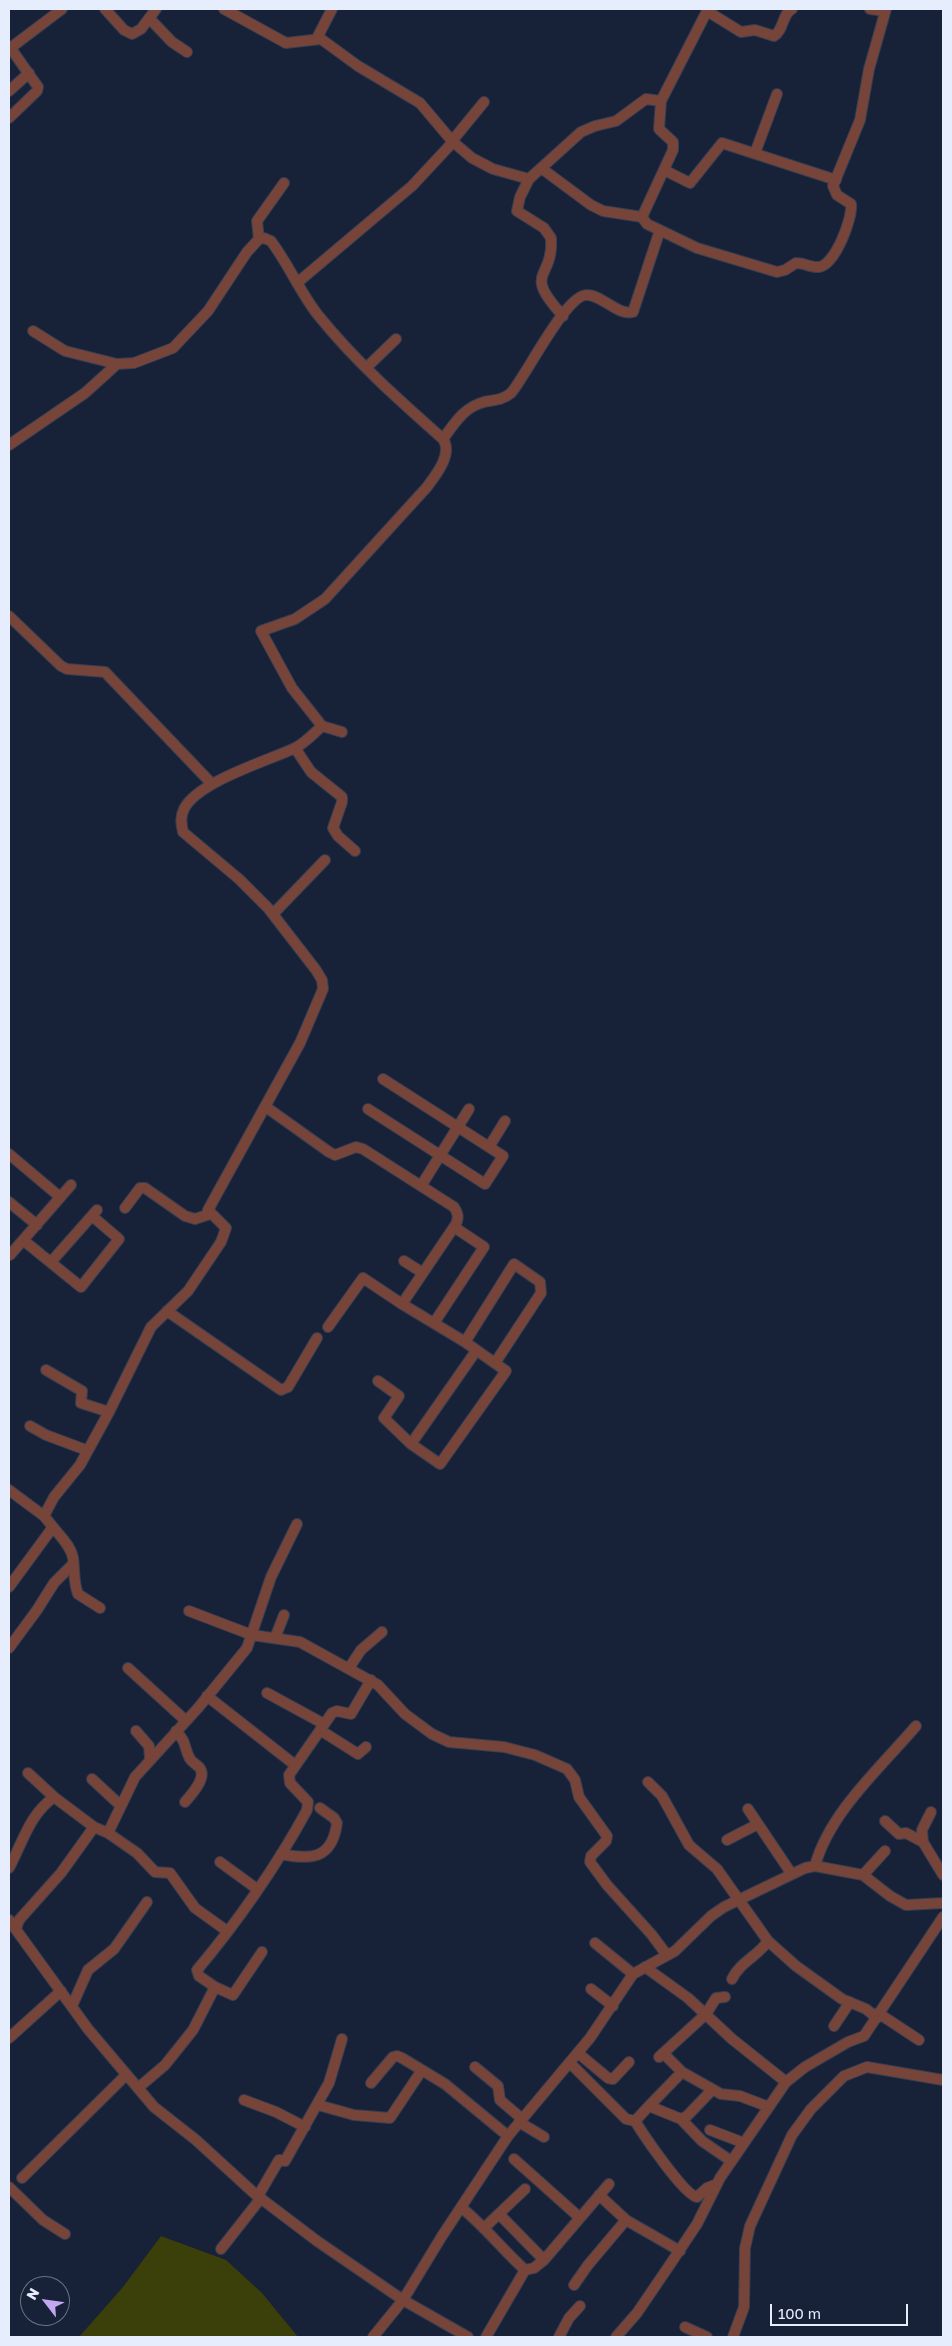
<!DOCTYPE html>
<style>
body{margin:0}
#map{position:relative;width:952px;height:2346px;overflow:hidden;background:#172137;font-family:"Golos Text",sans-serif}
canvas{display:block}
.frame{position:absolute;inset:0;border:10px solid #e6edfd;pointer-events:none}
.north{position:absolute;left:20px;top:2276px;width:50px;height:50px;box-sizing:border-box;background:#172137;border:1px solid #6a7386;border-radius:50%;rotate:300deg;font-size:14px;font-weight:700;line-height:20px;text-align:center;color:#e6edfd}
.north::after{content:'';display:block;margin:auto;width:18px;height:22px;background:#c4a7f1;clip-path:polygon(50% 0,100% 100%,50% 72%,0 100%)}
.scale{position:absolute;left:770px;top:2304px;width:138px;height:22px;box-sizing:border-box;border:2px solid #e6edfd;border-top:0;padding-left:6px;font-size:15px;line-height:18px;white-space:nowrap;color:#e6edfd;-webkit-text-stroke:4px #172137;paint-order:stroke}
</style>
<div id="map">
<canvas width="952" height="2346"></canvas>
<div class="frame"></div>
<div class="north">N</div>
<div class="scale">100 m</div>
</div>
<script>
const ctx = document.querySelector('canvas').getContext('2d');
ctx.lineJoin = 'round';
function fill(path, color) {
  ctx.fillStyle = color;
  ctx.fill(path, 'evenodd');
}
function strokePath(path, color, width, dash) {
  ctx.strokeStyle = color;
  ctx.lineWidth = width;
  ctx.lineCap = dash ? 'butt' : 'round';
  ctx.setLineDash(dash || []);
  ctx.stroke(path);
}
const green = new Path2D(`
 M 161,2236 L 226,2260 L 262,2293 L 298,2337 L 79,2337 L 123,2287 Z`);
const minor = new Path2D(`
 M 105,9 L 124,30 L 132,34 L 141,29 L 156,9
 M 224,9 L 286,43 L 321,39 L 358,66 L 420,103 L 452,141 L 472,158 L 493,169 L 529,179 L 581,132 L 595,126 L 616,121 L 646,99 L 661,101 L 708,9
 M 870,9 L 885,11
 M 707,11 L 741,32 L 755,30 L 774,36 C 784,30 782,14 792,9
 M 149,18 L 172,42 L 187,52
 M 317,38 L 332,9
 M 9,91 L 29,73
 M 9,118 L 37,91 L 38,87 L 12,50 L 13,46 L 62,9
 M 452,141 L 484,102
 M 755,153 L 777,94
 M 541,168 L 591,205 L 603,211 L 642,217
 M 664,170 L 690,183 L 722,143 L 836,180
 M 529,179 L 520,197 L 517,211 L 544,228 L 551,238 C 554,281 521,270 563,316
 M 642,217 L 647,224 L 697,248 L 777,272 L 785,270 L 796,263 C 804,263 812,268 819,267 C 835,265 853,218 851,204 L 837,195 L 833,186 L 860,120 L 869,69 L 886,9
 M 642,217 L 673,150 L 673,142 L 659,129 L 661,101
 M 259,239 L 257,221 L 284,183
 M 297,283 L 412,186 L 453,142
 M 33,331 L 65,351 L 117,364
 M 366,368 L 396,339
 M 443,439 C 454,424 464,407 484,402 C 494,400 503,400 511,393 C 526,376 566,294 587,295 C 602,295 618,316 633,312 L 660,230
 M 9,445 L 85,393 L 117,364 L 134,363 L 173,348 L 208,311 L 247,252 L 259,239 L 264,238 L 271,241 C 289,265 300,292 318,315 C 355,361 399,400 443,439 C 453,454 436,475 427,487 L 325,599 L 295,619 L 261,631 L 292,688 L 322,726
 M 9,616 L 61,666 L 67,669 L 105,672 L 212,784
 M 295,748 L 311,772 L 342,797 L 342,802 L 333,828 L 338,836 L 355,851
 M 273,914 L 325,860
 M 266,1107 L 329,1152 L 335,1155 L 356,1147 L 363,1149 L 454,1207 C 458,1213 459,1217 456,1224 L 402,1304 L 363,1278 L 328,1327
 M 368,1109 L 485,1184 L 503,1156 L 383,1079
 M 489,1147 L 505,1121
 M 9,1154 L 60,1197
 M 421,1186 L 469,1109
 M 9,1202 L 37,1225
 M 125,1208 L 140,1188 L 145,1188 L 185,1216 L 195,1219 L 210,1214
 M 23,1240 L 81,1287 L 119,1239 L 92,1216
 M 9,1253 L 10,1255 L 71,1185
 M 404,1261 L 423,1273
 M 51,1262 L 97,1210
 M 167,1311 L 281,1390 L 288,1387 L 317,1338
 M 434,1323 L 484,1247 L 454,1227
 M 465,1342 L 514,1264 L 540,1282 L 541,1293 L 495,1363
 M 46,1370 L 82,1391 L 81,1403 L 109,1412
 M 378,1381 L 399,1396 L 384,1418 L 411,1444 L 440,1464 L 506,1371 L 465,1342 L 402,1304
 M 30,1426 L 46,1435 L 86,1450
 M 411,1444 L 476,1351
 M 9,1490 L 44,1516 L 53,1527 L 9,1587
 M 44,1516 L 54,1497 L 80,1465 L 109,1412 L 151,1327 L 188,1291 L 221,1242 L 226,1228 L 208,1210 L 300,1043 L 323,989 L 322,980 L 316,970 L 268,908 L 239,879 L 183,832 C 181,824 180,817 184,809 C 197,782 267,761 295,748 C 305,743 313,734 322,726 L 342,732
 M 53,1527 C 60,1536 71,1546 73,1558 C 75,1571 73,1581 78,1594 L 100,1608
 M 189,1611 L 252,1635 L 300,1642 L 378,1685 L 405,1714 L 432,1734 L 449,1742 L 504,1747 L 535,1755 L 567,1769 L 575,1780 L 579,1797 L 607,1836 L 606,1841 L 591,1856 L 590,1862 L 607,1885 L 652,1935 L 666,1954
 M 275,1638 L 284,1615
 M 9,1648 L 37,1610 L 54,1583 L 73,1564
 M 128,1668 L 185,1720
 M 349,1668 L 361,1650 L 382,1632
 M 267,1693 L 324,1724
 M 207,1696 L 295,1765
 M 320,1730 L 358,1754 L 366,1747
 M 136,1731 L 149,1746 L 150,1759
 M 176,1731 C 188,1744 183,1746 190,1759 C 192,1762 196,1764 199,1767 C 208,1777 192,1794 185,1802
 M 28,1773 L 54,1797 L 94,1827 L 108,1833 L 137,1853 L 155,1872 L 170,1873 L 195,1908 L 227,1931
 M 92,1779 L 121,1806
 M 648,1782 L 662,1796 L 689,1845 L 717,1869 L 768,1941 L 796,1966 L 842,1999 L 866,2009 L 877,2018
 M 748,1809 L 791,1873
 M 885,1821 L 899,1834 L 906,1833 L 923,1842 L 943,1875
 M 108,1833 L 135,1777 L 198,1708 L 247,1648 L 271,1577 L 297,1524
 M 727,1840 L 758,1824
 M 923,1842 L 922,1830 L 931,1812
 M 281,1854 C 310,1860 332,1860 337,1823 L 334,1818 L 320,1808
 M 220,1862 L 257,1889
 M 815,1866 C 829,1813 881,1767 916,1726
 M 9,1868 C 23,1842 29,1815 54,1797
 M 863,1875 L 885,1851
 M 9,1920 L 88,2029 L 154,2107 L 196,2140 L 255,2194 L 317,2241 L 403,2300 L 468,2337
 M 16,1929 L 19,1920 L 61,1873 L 94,1827
 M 595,1943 L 633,1974
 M 645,1967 L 688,1998 L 732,2039 L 786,2082
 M 732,1979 C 740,1962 758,1956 768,1941
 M 215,1987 L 233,1995 L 262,1952
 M 591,1989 L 613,2006
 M 72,2006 L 88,1970 L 114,1949 L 147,1902
 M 878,2013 L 919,2040
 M 834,2026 L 850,2002
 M 9,2038 L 61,1991
 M 578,2053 L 608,2078 L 613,2079 L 629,2062
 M 664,2054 L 682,2072 L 721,2094 L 740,2096 L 769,2107
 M 659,2057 L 706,2014 L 716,1998 L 725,1997
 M 570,2063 L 626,2119 L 635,2121 C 643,2134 684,2195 697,2197 L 707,2188 L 717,2184
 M 475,2067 L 498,2086 L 500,2100 L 521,2118
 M 371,2083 L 393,2057 L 397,2056 L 402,2058 L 445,2084 L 508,2136
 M 138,2088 L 165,2065 L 193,2030 L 215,1987 L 199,1976 L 197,1970 C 236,1924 278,1864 307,1810 L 308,1802 L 290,1783 L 289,1775 L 332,1713 L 337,1711 L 351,1714 L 371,1680
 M 244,2100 L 276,2112 L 305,2127
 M 318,2105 L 354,2115 L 390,2118 L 422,2070
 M 649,2106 L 682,2072
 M 681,2119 L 702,2141 L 731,2161
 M 635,2121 L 649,2106 L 681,2119 L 687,2116 L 712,2090
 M 519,2122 L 544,2137
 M 710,2130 L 744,2143
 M 514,2159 L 579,2217
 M 22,2178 L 126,2075
 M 9,2187 L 43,2220 L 65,2234
 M 599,2195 L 626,2220 L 680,2251
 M 258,2196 L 279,2160 L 285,2161 L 329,2083 L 342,2039
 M 462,2208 C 485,2227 503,2250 525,2270
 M 499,2214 L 544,2260
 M 485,2227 L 525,2189
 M 221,2249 L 261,2198
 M 574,2285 L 588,2265 L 626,2220
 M 685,2327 L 707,2337
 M 373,2337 L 403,2300 L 442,2236 L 508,2136 L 590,2038 L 633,1974 L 675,1951 L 711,1916 L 724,1907 L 805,1868 L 815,1866 L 863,1875 L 890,1896 L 906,1905 L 943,1903
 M 486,2337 L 525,2270 L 534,2268 L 544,2260 L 609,2184
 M 559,2337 L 569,2318 L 580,2306
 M 616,2337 L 637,2313 L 671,2263 L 697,2224 L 720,2178 L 786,2082 L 805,2067 L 848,2042 L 864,2036 L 943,1917
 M 733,2337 L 744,2307 L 745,2248 L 750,2226 L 792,2135 L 811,2109 L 844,2076 L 867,2067 L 943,2080`);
fill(green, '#3b3f0a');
strokePath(minor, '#343e53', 12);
strokePath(minor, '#77443a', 10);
</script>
